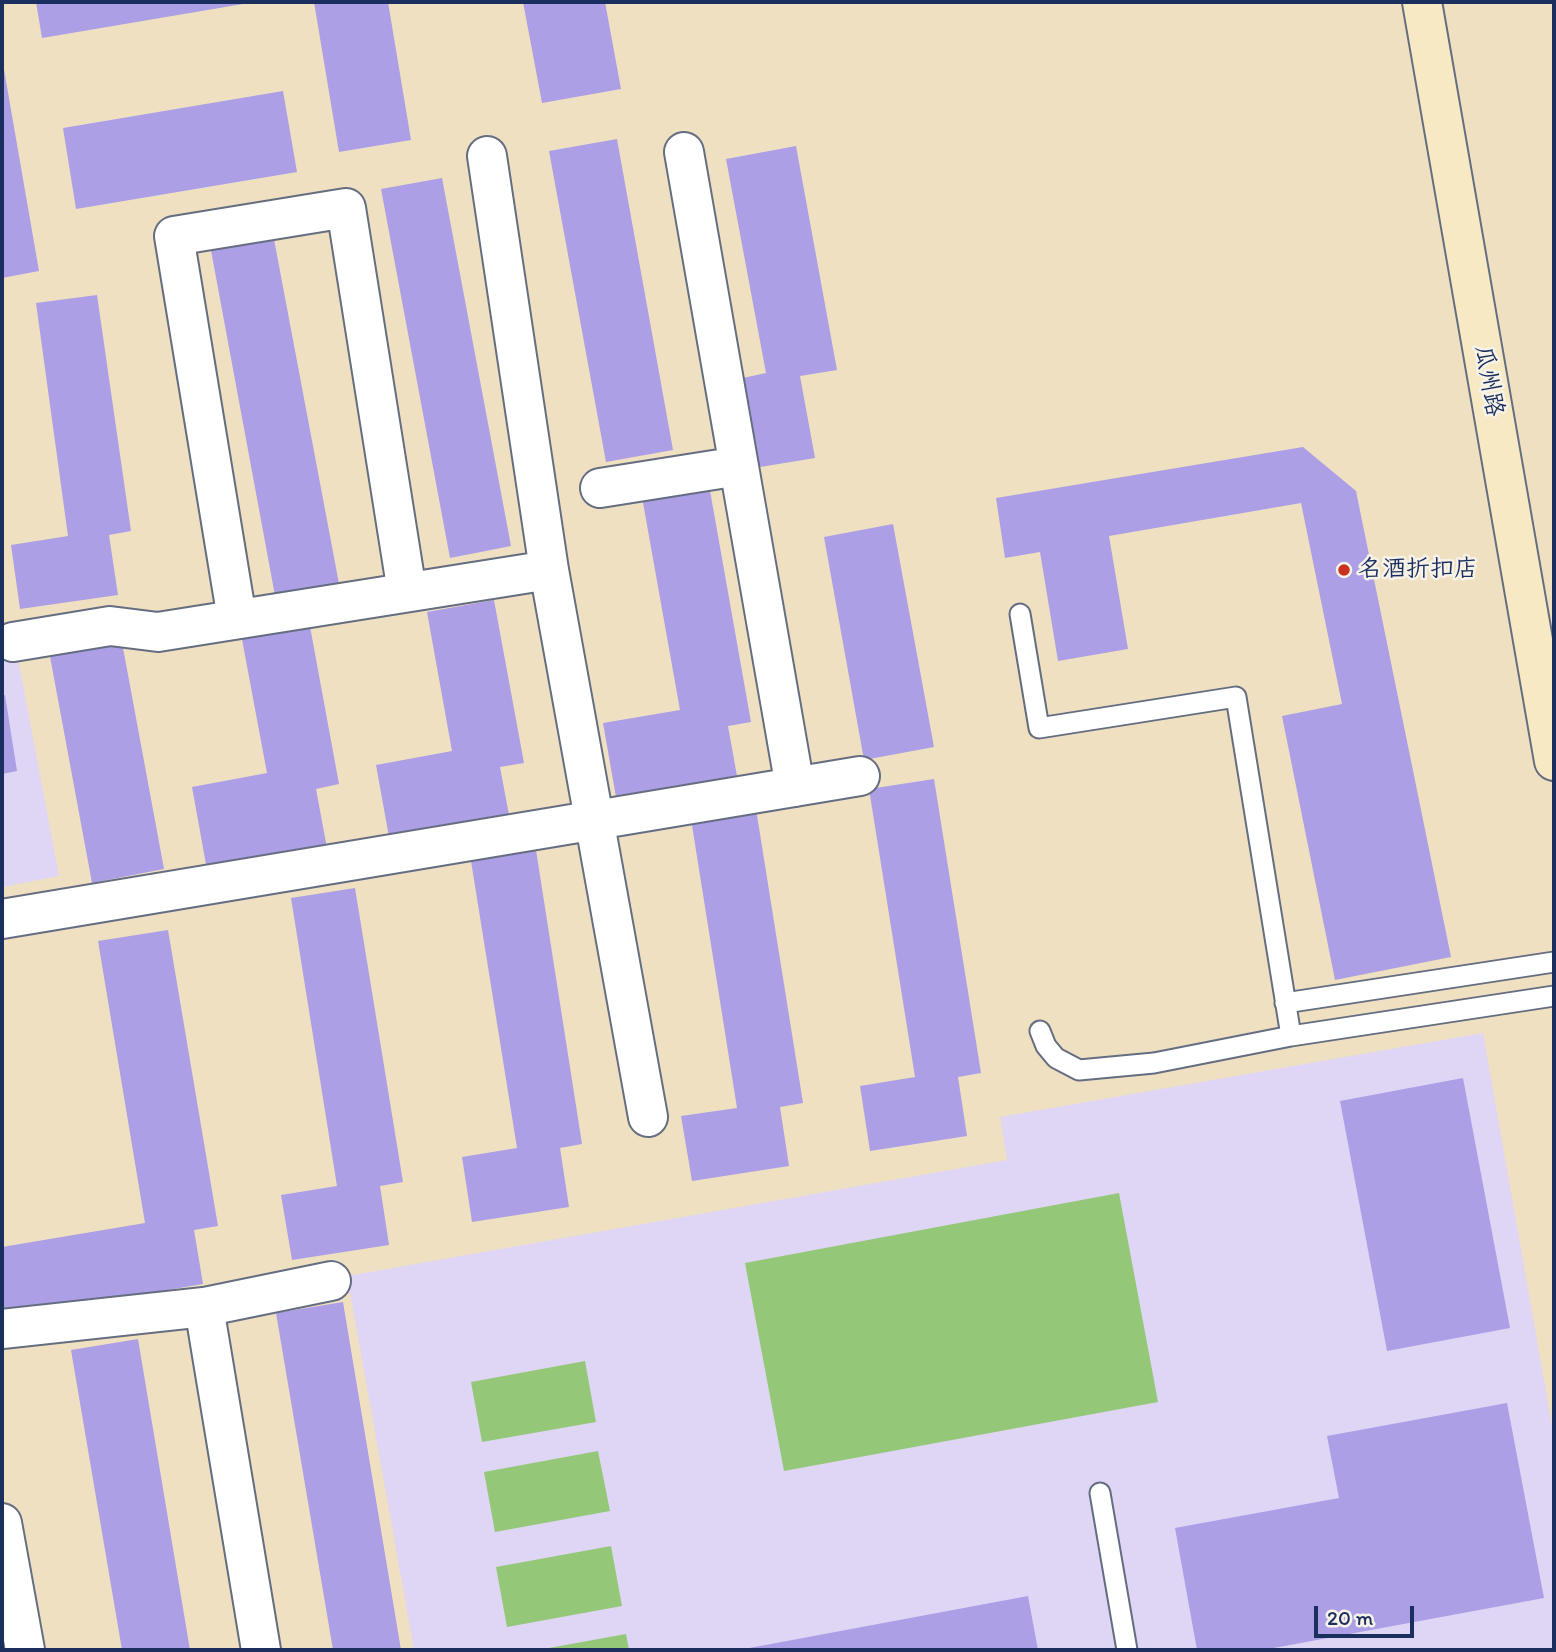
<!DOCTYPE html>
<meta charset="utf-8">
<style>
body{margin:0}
#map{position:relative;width:1556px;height:1652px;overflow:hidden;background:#efe0c1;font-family:Itim,sans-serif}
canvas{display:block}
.frame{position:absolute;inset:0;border:4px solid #1b2f5e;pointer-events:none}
.scale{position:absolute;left:1314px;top:1606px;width:100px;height:32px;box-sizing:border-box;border:4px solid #1b2f5e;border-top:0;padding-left:9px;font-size:21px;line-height:24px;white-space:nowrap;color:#1b2f5e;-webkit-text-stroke:5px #f7f3e8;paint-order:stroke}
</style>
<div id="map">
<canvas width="1556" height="1652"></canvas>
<div class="frame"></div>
<div class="scale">20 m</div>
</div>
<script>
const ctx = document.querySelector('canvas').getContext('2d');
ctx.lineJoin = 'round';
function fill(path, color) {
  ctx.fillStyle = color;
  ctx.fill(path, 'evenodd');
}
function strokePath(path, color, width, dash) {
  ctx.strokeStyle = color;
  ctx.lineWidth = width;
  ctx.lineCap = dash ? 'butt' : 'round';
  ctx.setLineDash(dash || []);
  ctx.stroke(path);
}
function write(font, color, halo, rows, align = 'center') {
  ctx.font = font + ' Itim,"LXGW WenKai TC",sans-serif';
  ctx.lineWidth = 5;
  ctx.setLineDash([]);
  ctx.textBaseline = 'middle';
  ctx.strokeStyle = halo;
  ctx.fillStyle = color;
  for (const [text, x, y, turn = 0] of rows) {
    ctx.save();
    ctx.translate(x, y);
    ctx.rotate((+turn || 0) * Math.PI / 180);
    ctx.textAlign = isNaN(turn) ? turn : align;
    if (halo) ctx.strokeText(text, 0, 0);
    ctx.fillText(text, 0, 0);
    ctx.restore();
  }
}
const built = new Path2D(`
 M 16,648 L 59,876 L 2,887 L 2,650 Z
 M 1483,1033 L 1554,1437 L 1554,1650 L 414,1650 L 347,1276 L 1007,1160 L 1000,1117 Z`);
const green = new Path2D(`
 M 1119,1193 L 1158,1402 L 784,1471 L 745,1263 Z
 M 585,1361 L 596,1422 L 482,1442 L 471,1382 Z
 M 598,1451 L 610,1511 L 495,1532 L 484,1472 Z
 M 611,1546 L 622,1606 L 507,1627 L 496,1567 Z
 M 626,1634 L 629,1650 L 538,1650 Z`);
const building = new Path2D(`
 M 36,2 L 249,2 L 249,3 L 42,38 Z
 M 314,2 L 388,2 L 411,140 L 339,152 Z
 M 523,2 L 605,2 L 621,89 L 542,103 Z
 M 2,58 L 39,271 L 2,278 Z
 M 283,91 L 297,172 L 76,209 L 63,128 Z
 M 617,139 L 673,450 L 606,462 L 549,151 Z
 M 796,146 L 837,370 L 800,376 L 815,458 L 754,468 L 738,379 L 766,373 L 726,159 Z
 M 442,178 L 511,546 L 450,558 L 381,189 Z
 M 273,234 L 340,589 L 276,601 L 210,245 Z
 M 97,295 L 131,531 L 109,535 L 118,595 L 20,609 L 11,545 L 68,536 L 36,303 Z
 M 1303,447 L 1356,491 L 1451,957 L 1335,980 L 1282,716 L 1342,704 L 1301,503 L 1109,536 L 1128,649 L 1058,661 L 1040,552 L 1005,558 L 996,498 Z
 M 709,485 L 751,722 L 728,726 L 737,776 L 616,797 L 603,723 L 680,710 L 642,497 Z
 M 893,524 L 934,747 L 864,760 L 824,537 Z
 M 494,600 L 524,763 L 500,767 L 509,815 L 389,837 L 376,765 L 452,751 L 427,612 Z
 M 309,621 L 339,784 L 316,789 L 327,848 L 207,870 L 192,787 L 267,773 L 241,634 Z
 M 121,637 L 164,869 L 92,883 L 49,651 Z
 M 5,695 L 17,771 L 2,774 L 2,696 Z
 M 934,779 L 981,1073 L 958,1077 L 967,1136 L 870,1151 L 860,1086 L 915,1077 L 869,789 Z
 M 756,809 L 803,1103 L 780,1107 L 789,1166 L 692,1181 L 681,1116 L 737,1108 L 691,819 Z
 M 536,850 L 582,1144 L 560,1148 L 569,1207 L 472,1222 L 462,1157 L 517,1148 L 471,861 Z
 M 355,888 L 403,1182 L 380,1186 L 389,1245 L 292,1260 L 281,1195 L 337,1186 L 291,898 Z
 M 168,930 L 218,1226 L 194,1230 L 203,1284 L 2,1318 L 2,1247 L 145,1223 L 98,941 Z
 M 1463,1078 L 1510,1328 L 1387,1351 L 1340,1101 Z
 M 343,1302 L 401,1650 L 333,1650 L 276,1313 Z
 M 138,1339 L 190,1650 L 122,1650 L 71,1350 Z
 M 1507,1403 L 1544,1598 L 1263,1650 L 1197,1650 L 1175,1528 L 1339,1498 L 1327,1436 Z
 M 1028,1596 L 1038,1650 L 744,1650 L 744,1649 Z`);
const lane = new Path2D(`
 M 1020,614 L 1039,728 L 1236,697 L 1291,1036
 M 1285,1003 L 1554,962
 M 1040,1031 L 1046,1046 L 1056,1058 L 1079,1070 L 1154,1063 L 1291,1036 L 1554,996
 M 1100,1493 L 1127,1650`);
const street = new Path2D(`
 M 684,152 L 795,787
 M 487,156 L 549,570 L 648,1117
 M 600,488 L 739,466
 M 237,619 L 174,236 L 346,208 L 407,592
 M 13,642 L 110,626 L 158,632 L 549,570
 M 2,919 L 860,776
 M 204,1307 L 261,1650
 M 2,1329 L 204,1307 L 331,1281
 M 2,1523 L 25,1650`);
const secondary = new Path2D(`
 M 1422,2 L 1554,761`);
const markers = [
 [1344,570,7,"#c8321e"]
];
const streetNames = [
 ["瓜州路",1488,381,80]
];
const poiNames = [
 ["名酒折扣店",1358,570]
];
fill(built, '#dfd5f5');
fill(green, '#94c878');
fill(building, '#ac9fe6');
strokePath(lane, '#656d81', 23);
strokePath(street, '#656d81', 42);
strokePath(secondary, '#656d81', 42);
strokePath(lane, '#fff', 19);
strokePath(street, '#fff', 38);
strokePath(secondary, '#f6e9c3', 38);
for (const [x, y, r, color] of markers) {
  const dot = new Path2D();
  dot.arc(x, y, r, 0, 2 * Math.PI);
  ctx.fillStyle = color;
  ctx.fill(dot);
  strokePath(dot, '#f7f3e8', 2.5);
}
write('24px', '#1b2f5e', '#f7f3e8', streetNames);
write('24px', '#1b2f5e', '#f7f3e8', poiNames, 'left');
</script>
